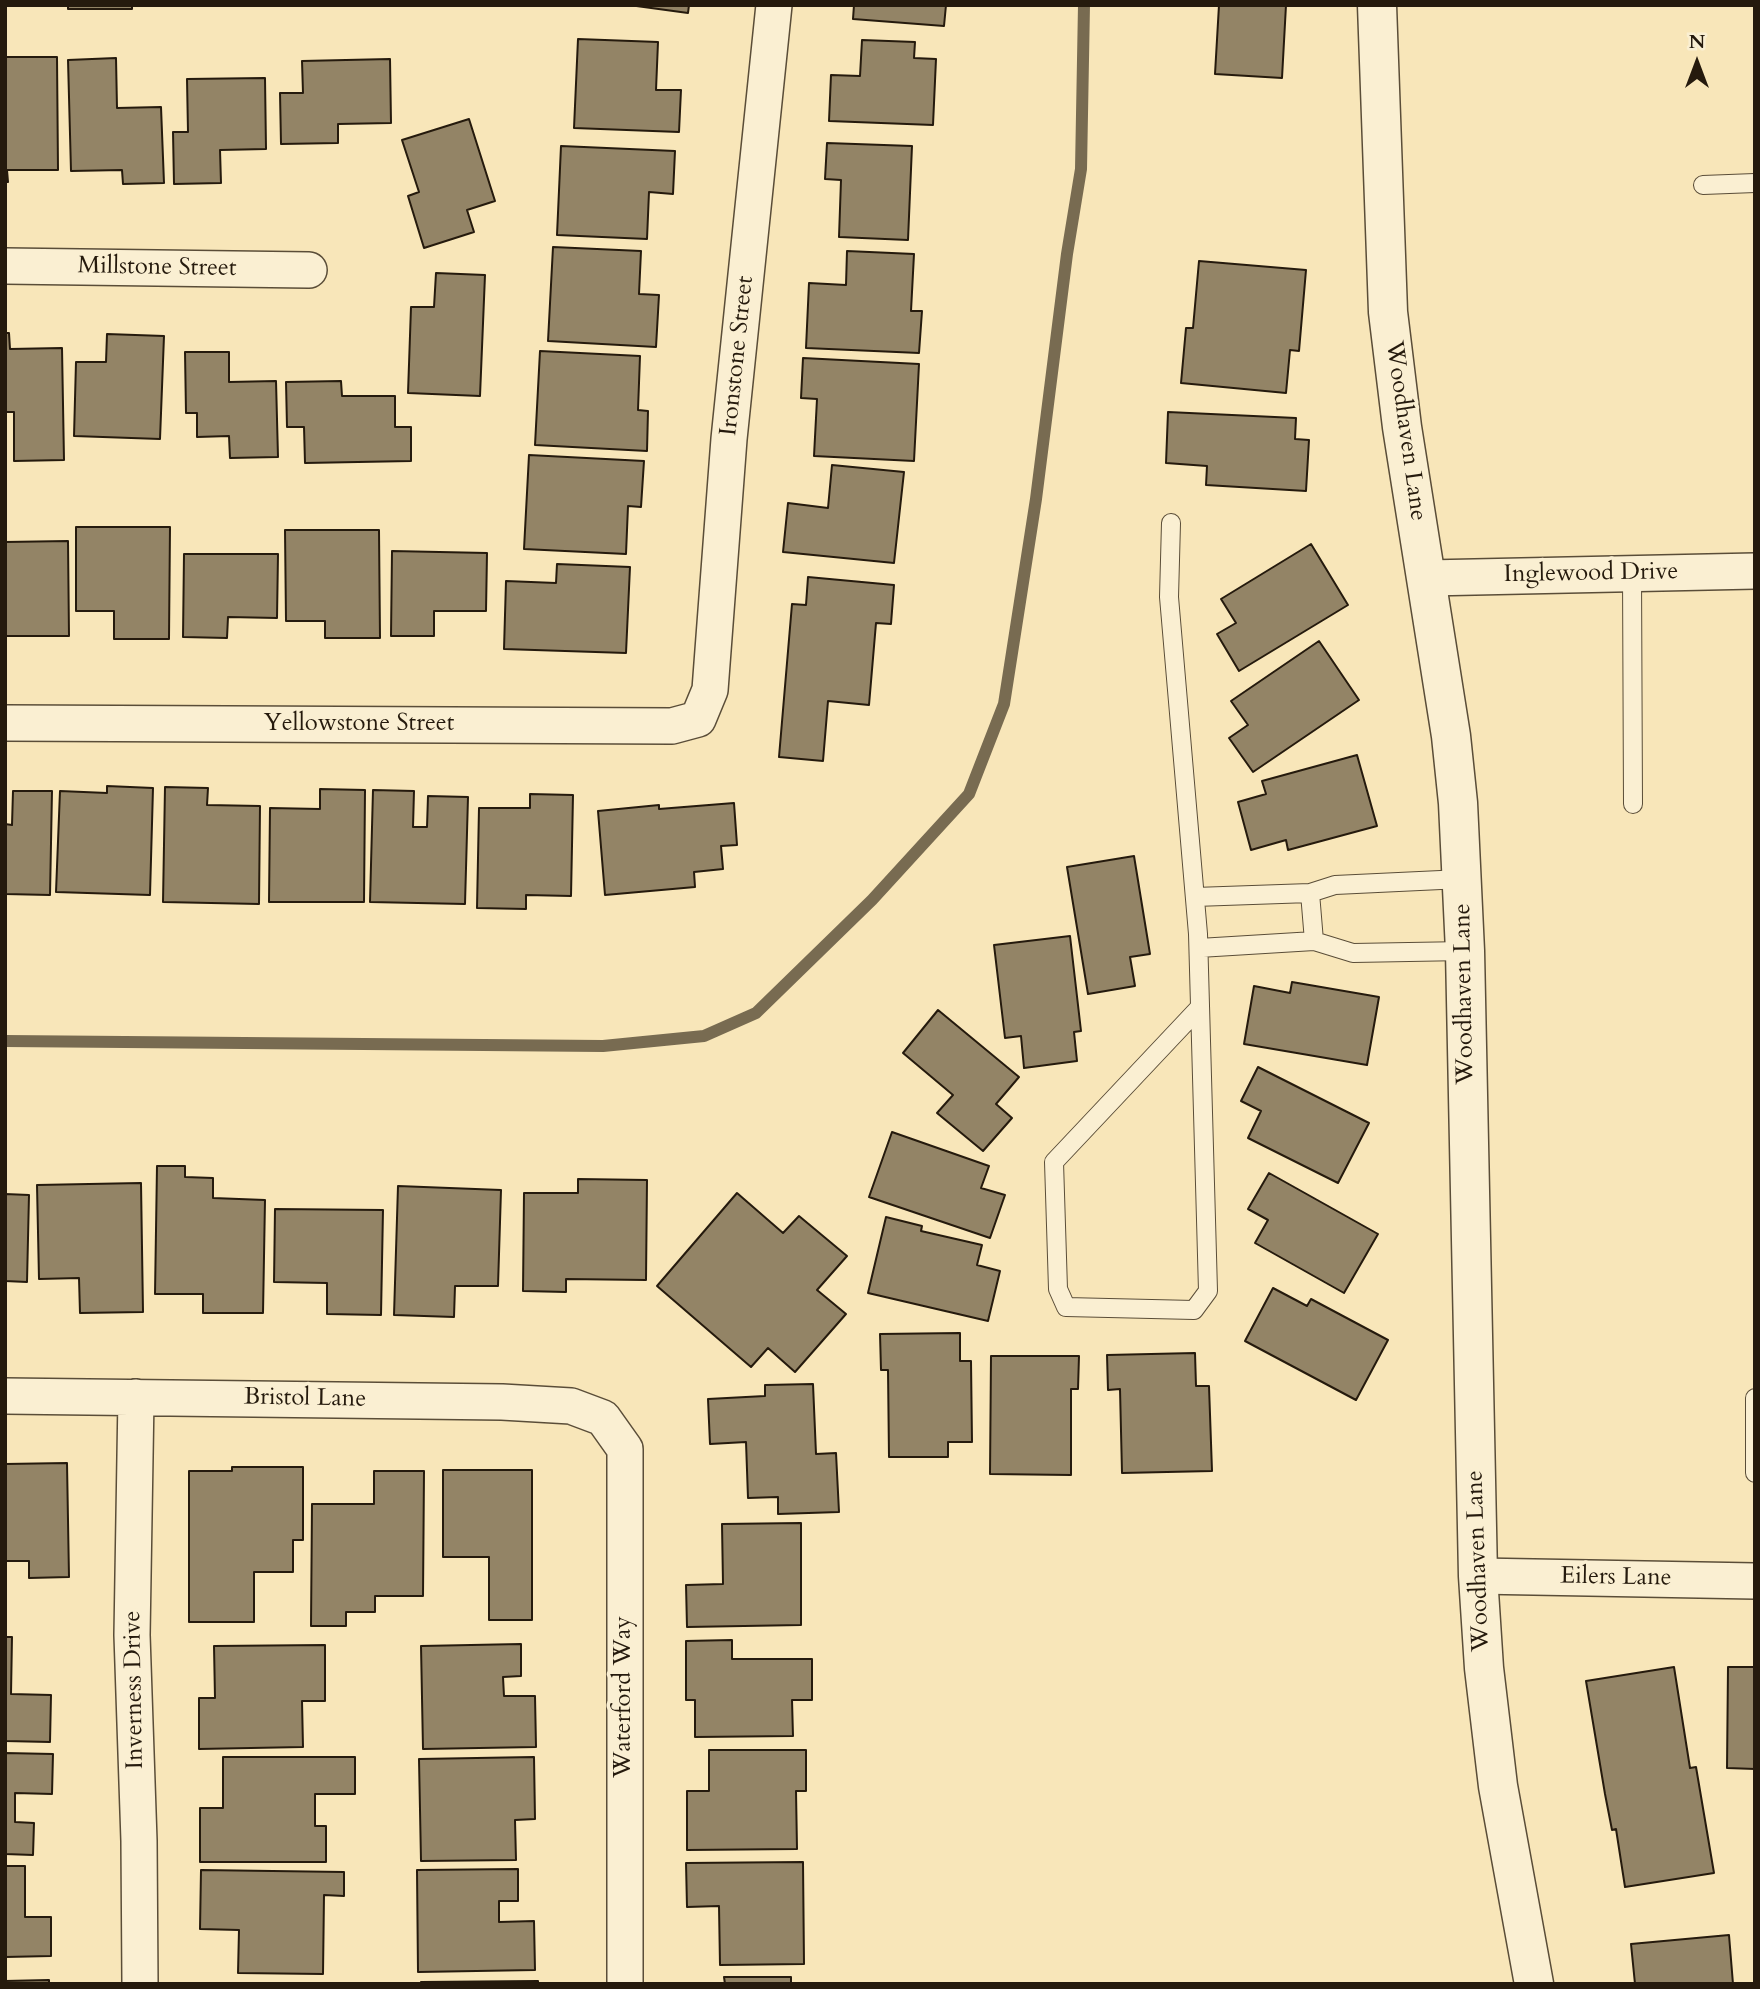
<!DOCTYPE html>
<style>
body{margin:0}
#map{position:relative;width:1760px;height:1989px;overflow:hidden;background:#f8e6b9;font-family:Cardo,serif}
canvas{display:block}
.frame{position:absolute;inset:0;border:7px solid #251a0d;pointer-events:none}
.north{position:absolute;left:1662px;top:28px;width:70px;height:70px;-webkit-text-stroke:5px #faefd2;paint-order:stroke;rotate:0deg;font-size:19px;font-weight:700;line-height:28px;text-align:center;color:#251a0d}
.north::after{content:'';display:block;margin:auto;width:24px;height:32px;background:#251a0d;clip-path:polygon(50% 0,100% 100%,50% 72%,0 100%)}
</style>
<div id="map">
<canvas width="1760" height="1989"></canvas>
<div class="frame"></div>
<div class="north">N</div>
</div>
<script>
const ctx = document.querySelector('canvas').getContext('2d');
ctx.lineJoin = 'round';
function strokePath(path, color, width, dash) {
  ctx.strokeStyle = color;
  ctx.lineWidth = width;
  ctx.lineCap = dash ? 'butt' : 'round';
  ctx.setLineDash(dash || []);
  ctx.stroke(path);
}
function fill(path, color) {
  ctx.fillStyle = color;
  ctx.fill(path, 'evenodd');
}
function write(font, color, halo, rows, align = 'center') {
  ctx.font = font + ' Cardo,serif';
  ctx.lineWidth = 7;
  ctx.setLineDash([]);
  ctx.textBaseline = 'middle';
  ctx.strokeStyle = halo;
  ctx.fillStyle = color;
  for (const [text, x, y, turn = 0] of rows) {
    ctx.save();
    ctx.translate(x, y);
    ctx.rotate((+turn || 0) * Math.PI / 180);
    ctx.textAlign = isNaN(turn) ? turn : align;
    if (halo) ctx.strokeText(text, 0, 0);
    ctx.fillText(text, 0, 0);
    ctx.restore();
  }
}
const stream = new Path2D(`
 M 5,1041 L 603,1046 L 704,1036 L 756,1013 L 872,900 L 969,794 L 1004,704 L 1036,499 L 1067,254 L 1081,169 L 1084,5`);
const building = new Path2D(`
 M 68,5 L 132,5 L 132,9 L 68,9 Z
 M 629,5 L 689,5 L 688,13 Z
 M 854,5 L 946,5 L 944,26 L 853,19 Z
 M 1219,5 L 1286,5 L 1282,78 L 1215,74 Z
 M 578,39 L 658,42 L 656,90 L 681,90 L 679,132 L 574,128 Z
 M 862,40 L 915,42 L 914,58 L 936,59 L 933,125 L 829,121 L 831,75 L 860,76 Z
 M 5,57 L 57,57 L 58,170 L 7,170 L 8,182 L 5,182 Z
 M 116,58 L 117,108 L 161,107 L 164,183 L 123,184 L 122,170 L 71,171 L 68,60 Z
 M 390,59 L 391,123 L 338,124 L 338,143 L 281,144 L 280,93 L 303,93 L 302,61 Z
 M 265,78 L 266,149 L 220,150 L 221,183 L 174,184 L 173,132 L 188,132 L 187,79 Z
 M 469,119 L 495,201 L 467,210 L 474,232 L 424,248 L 408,196 L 419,192 L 402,140 Z
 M 827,143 L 912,146 L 908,240 L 839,237 L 841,180 L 825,179 Z
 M 561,146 L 675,151 L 673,194 L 649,192 L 647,239 L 557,235 Z
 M 553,247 L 641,251 L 639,294 L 659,295 L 656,347 L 548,341 Z
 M 847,251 L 914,254 L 911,311 L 922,311 L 919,353 L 806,348 L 809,283 L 846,285 Z
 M 1199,261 L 1306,270 L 1299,351 L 1290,350 L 1286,393 L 1181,383 L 1186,328 L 1193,328 Z
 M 436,273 L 485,275 L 480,396 L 408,393 L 411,307 L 434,307 Z
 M 5,333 L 9,333 L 10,349 L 62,348 L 64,460 L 14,461 L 14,412 L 5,412 Z
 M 107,334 L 164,336 L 160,439 L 74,436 L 76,362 L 106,362 Z
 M 540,351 L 640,356 L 638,410 L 648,411 L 647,451 L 535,445 Z
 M 185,352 L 229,352 L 229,382 L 276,381 L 278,457 L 230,458 L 229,436 L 197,437 L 197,413 L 186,413 Z
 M 803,358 L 919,364 L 914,461 L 814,456 L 817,399 L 801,398 Z
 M 341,381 L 342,396 L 395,396 L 395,427 L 411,427 L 411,461 L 305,463 L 304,427 L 287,427 L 286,382 Z
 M 1168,412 L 1296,418 L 1295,439 L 1309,440 L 1306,491 L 1206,485 L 1207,466 L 1166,463 Z
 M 529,455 L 644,461 L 641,507 L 628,506 L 626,554 L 524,549 Z
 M 832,465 L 904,472 L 894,563 L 783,552 L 788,503 L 828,508 Z
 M 76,527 L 170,527 L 169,639 L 114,639 L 114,611 L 76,611 Z
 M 285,530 L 379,530 L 380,638 L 325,638 L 325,621 L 286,621 Z
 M 68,541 L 69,636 L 5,636 L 5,542 Z
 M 1311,544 L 1348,605 L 1239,671 L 1217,634 L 1236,623 L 1221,599 Z
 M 392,551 L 487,553 L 486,611 L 434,611 L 434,636 L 391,636 Z
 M 184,554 L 278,554 L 277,618 L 228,617 L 227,638 L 183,637 Z
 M 557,564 L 630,567 L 626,653 L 504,649 L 506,581 L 556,583 Z
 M 808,577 L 894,585 L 891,624 L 876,623 L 869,705 L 828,701 L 823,761 L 779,757 L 792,604 L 806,605 Z
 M 1319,641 L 1359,700 L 1253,772 L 1229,738 L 1248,725 L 1231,701 Z
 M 1357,755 L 1377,826 L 1288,850 L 1286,840 L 1251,850 L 1238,802 L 1266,794 L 1262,781 Z
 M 107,786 L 153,788 L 150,895 L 56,892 L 60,791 L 107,793 Z
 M 165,787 L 208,788 L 207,805 L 260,806 L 259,904 L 163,902 Z
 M 320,789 L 365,790 L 364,902 L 269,902 L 270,808 L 320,809 Z
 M 373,790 L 414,791 L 413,827 L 427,827 L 428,796 L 468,797 L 465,904 L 370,902 Z
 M 13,791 L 52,791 L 50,895 L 5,894 L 5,824 L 12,825 Z
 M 530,794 L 573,795 L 571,896 L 526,895 L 526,909 L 477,908 L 479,808 L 530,808 Z
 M 734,803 L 737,845 L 721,846 L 723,869 L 694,872 L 695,887 L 605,895 L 598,811 L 659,805 L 659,809 Z
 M 1134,856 L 1150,954 L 1130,957 L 1135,986 L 1088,994 L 1067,867 Z
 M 1070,936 L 1081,1031 L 1074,1032 L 1077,1061 L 1024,1068 L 1021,1036 L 1005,1038 L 994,945 Z
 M 1292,982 L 1379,997 L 1367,1065 L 1244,1044 L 1254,986 L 1290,993 Z
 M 938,1010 L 1019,1077 L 996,1104 L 1012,1118 L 983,1151 L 937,1113 L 953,1095 L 903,1053 Z
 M 1258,1067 L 1369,1123 L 1338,1183 L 1248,1138 L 1261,1111 L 1241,1101 Z
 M 892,1132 L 989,1166 L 981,1188 L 1005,1195 L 990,1238 L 869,1197 Z
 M 157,1166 L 185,1166 L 185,1177 L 213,1178 L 213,1198 L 265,1200 L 263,1313 L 203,1313 L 203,1294 L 155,1294 Z
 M 1269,1173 L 1378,1234 L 1344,1293 L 1255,1243 L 1268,1220 L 1248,1209 Z
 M 578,1179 L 647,1180 L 646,1280 L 566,1279 L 566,1292 L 523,1291 L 524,1193 L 578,1193 Z
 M 141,1183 L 143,1312 L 80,1313 L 79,1278 L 39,1279 L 37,1185 Z
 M 398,1186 L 501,1190 L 498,1286 L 455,1286 L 454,1317 L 394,1315 Z
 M 737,1193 L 783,1233 L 799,1216 L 847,1256 L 817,1290 L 846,1314 L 795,1372 L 768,1348 L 751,1367 L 657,1286 Z
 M 5,1194 L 29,1195 L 27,1282 L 5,1281 Z
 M 275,1209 L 383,1210 L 381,1315 L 327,1314 L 327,1283 L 274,1282 Z
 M 886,1217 L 922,1226 L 921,1231 L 982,1245 L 977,1265 L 1000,1271 L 988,1321 L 868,1293 Z
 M 1273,1288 L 1307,1306 L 1311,1299 L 1388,1340 L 1356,1400 L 1245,1341 Z
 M 960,1333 L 960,1361 L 971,1361 L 972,1442 L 948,1442 L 948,1457 L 889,1457 L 888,1370 L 881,1370 L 880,1334 Z
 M 1195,1353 L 1196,1386 L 1209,1386 L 1212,1471 L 1122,1473 L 1120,1389 L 1108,1390 L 1107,1355 Z
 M 991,1356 L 1079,1356 L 1078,1389 L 1071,1389 L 1071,1475 L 990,1474 Z
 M 813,1384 L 816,1454 L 836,1453 L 839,1512 L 778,1514 L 778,1497 L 748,1498 L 746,1442 L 710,1444 L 708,1399 L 765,1396 L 765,1385 Z
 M 67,1463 L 69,1577 L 29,1578 L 29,1561 L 5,1561 L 5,1464 Z
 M 232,1467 L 303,1467 L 303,1540 L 293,1540 L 293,1572 L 254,1572 L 254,1622 L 189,1622 L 189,1471 L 232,1471 Z
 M 443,1470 L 532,1470 L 532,1620 L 489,1620 L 489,1557 L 443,1557 Z
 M 374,1471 L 424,1471 L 423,1596 L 375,1596 L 375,1612 L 346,1612 L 346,1626 L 311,1626 L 312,1504 L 374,1504 Z
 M 801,1523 L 801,1625 L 687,1627 L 686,1585 L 723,1584 L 722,1524 Z
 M 5,1637 L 12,1637 L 11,1694 L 51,1695 L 50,1742 L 5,1741 Z
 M 732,1640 L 732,1659 L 812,1659 L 812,1700 L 792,1700 L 793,1736 L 695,1737 L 695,1700 L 686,1700 L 686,1641 Z
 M 521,1644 L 521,1676 L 503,1677 L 504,1696 L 535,1696 L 536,1747 L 423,1749 L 421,1646 Z
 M 325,1645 L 325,1701 L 302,1701 L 303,1747 L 199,1749 L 199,1698 L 215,1698 L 214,1646 Z
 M 1674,1667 L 1690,1768 L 1696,1767 L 1714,1873 L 1625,1887 L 1616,1829 L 1612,1830 L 1605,1794 L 1586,1681 Z
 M 1728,1667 L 1755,1667 L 1755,1769 L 1727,1768 Z
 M 709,1750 L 806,1750 L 806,1791 L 796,1791 L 797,1849 L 687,1850 L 687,1791 L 709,1791 Z
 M 5,1753 L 53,1754 L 52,1794 L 15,1793 L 15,1822 L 34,1823 L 33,1855 L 5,1854 Z
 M 223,1757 L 355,1757 L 355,1794 L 315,1794 L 315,1826 L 326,1826 L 326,1862 L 200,1862 L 200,1808 L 223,1808 Z
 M 534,1757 L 535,1819 L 515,1820 L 516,1860 L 421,1861 L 419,1759 Z
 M 803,1862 L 804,1964 L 720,1965 L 719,1906 L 687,1907 L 686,1863 Z
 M 5,1866 L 25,1866 L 25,1917 L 51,1917 L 51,1956 L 5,1957 Z
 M 518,1869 L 518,1901 L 499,1901 L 499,1922 L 534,1921 L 535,1970 L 418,1972 L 417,1870 Z
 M 201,1870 L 344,1872 L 344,1896 L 324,1895 L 323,1974 L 238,1973 L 239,1930 L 200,1929 Z
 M 1729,1935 L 1733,1984 L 1635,1984 L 1631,1944 Z
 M 724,1977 L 791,1977 L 791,1984 L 725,1984 Z
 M 49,1980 L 49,1984 L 5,1984 L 5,1981 Z
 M 538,1981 L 538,1984 L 421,1984 L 421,1982 Z`);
const service = new Path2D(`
 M 1703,185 L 1755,183
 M 1171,523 L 1169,597 L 1198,934 L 1208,1291 L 1194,1310 L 1066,1307 L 1058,1289 L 1054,1162 L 1200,1007
 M 1632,573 L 1633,804
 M 1310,893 L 1314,941
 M 1195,897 L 1310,893 L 1335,885 L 1462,879
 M 1199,948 L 1314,941 L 1353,953 L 1465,951
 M 1755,1398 L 1755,1473`);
const minor = new Path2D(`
 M 5,266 L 309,270
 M 1428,578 L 1755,571
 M 5,723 L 672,726 L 698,719 L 710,690 L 729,439 L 774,5
 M 5,1396 L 502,1402 L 571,1406 L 603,1418 L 625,1449 L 625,1984
 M 136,1397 L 132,1635 L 139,1841 L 140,1984
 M 1478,1576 L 1755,1581`);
const tertiary = new Path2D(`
 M 1377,5 L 1388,312 L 1402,427 L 1451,736 L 1458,803 L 1465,951 L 1478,1576 L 1484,1668 L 1498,1786 L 1534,1984`);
const streetNames = [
 ["Millstone Street",157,268,1],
 ["Ironstone Street",738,356,-84],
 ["Woodhaven Lane",1405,431,82],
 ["Inglewood Drive",1591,574,-1],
 ["Yellowstone Street",359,724],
 ["Woodhaven Lane",1465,994,-91],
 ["Bristol Lane",305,1399,1],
 ["Woodhaven Lane",1479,1561,-92],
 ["Eilers Lane",1616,1578,1],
 ["Inverness Drive",135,1690,-91],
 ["Waterford Way",624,1697,-90]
];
strokePath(stream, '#786b51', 12);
fill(building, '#938466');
strokePath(building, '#251a0d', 2);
strokePath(service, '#5a4d38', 20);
strokePath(minor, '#5a4d38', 38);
strokePath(tertiary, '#5a4d38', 41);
strokePath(service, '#faefd2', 18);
strokePath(minor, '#faefd2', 35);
strokePath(tertiary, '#faefd2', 38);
write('24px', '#251a0d', '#faefd2', streetNames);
</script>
